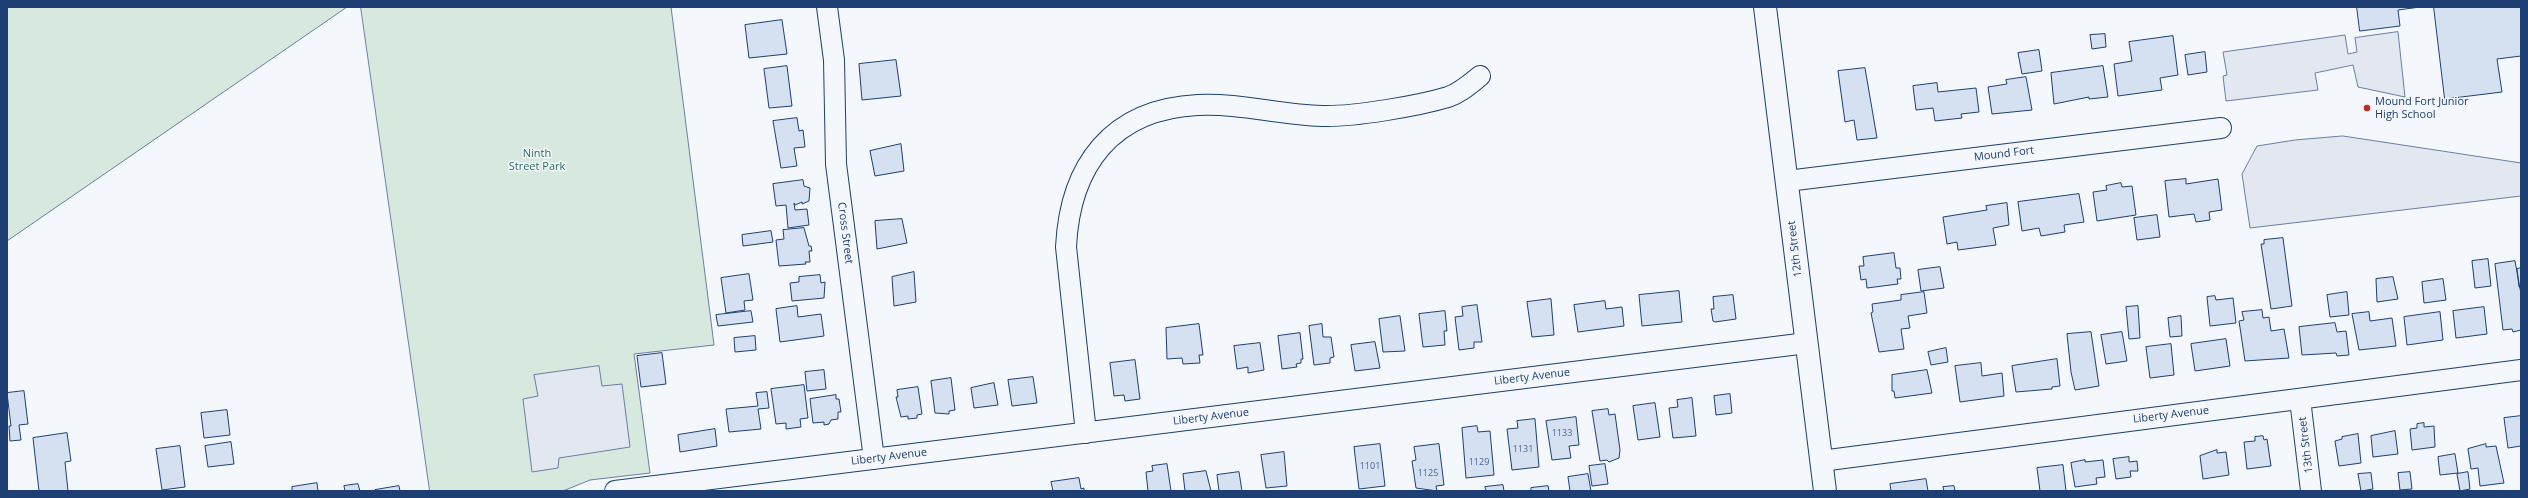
<!DOCTYPE html>
<style>
body{margin:0}
#map{position:relative;width:2528px;height:498px;overflow:hidden;background:#f4f7fb;font-family:"Open Sans",sans-serif}
canvas{display:block}
.frame{position:absolute;inset:0;border:8px solid #1d3f73;pointer-events:none}
</style>
<div id="map">
<canvas width="2528" height="498"></canvas>
<div class="frame"></div>
</div>
<script>
const ctx = document.querySelector('canvas').getContext('2d');
ctx.lineJoin = 'round';
function fill(path, color) {
  ctx.fillStyle = color;
  ctx.fill(path, 'evenodd');
}
function strokePath(path, color, width, dash) {
  ctx.strokeStyle = color;
  ctx.lineWidth = width;
  ctx.lineCap = dash ? 'butt' : 'round';
  ctx.setLineDash(dash || []);
  ctx.stroke(path);
}
function write(font, color, halo, rows, align = 'center') {
  ctx.font = font + ' "Open Sans",sans-serif';
  ctx.lineWidth = 3;
  ctx.setLineDash([]);
  ctx.textBaseline = 'middle';
  ctx.strokeStyle = halo;
  ctx.fillStyle = color;
  for (const [text, x, y, turn = 0] of rows) {
    ctx.save();
    ctx.translate(x, y);
    ctx.rotate((+turn || 0) * Math.PI / 180);
    ctx.textAlign = isNaN(turn) ? turn : align;
    if (halo) ctx.strokeText(text, 0, 0);
    ctx.fillText(text, 0, 0);
    ctx.restore();
  }
}
const green = new Path2D(`
 M 7,7 L 347,7 L 7,241 Z
 M 361,7 L 671,7 L 714,345 L 634,354 L 650,473 L 590,480 L 563,491 L 430,491 Z`);
const parking = new Path2D(`
 M 2398,32 L 2405,97 L 2358,87 L 2353,65 L 2315,73 L 2318,90 L 2226,101 L 2223,76 L 2227,75 L 2223,52 L 2345,35 L 2348,54 L 2357,52 L 2355,38 Z
 M 2343,136 L 2521,163 L 2521,196 L 2250,228 L 2242,174 L 2257,146 L 2295,140 Z
 M 599,366 L 602,386 L 622,384 L 630,447 L 559,458 L 558,468 L 532,472 L 523,399 L 538,396 L 534,375 Z`);
const building = new Path2D(`
 M 2357,7 L 2420,7 L 2398,10 L 2400,26 L 2360,31 Z
 M 2434,7 L 2521,7 L 2521,56 L 2497,59 L 2502,92 L 2445,99 Z
 M 782,20 L 787,54 L 749,58 L 745,25 Z
 M 2105,34 L 2106,47 L 2092,49 L 2090,35 Z
 M 2173,36 L 2178,75 L 2160,78 L 2162,90 L 2118,96 L 2114,64 L 2132,61 L 2129,42 Z
 M 2039,50 L 2042,71 L 2022,74 L 2018,53 Z
 M 2205,52 L 2207,72 L 2188,75 L 2185,55 Z
 M 896,60 L 901,96 L 862,100 L 859,64 Z
 M 787,66 L 792,106 L 769,108 L 764,69 Z
 M 2103,66 L 2108,97 L 2089,99 L 2089,97 L 2054,104 L 2051,73 Z
 M 1865,68 L 1877,138 L 1857,140 L 1854,120 L 1845,122 L 1838,71 Z
 M 2026,77 L 2032,110 L 1992,114 L 1988,87 L 2007,84 L 2006,80 Z
 M 1937,83 L 1938,92 L 1976,88 L 1979,112 L 1961,114 L 1962,118 L 1935,121 L 1933,108 L 1916,110 L 1913,86 Z
 M 797,118 L 799,131 L 803,130 L 805,147 L 794,148 L 797,166 L 781,168 L 773,121 Z
 M 901,144 L 904,171 L 875,176 L 870,151 Z
 M 2186,179 L 2186,184 L 2218,179 L 2222,210 L 2209,212 L 2210,220 L 2196,222 L 2194,214 L 2169,217 L 2165,181 Z
 M 803,180 L 804,186 L 810,188 L 809,201 L 802,204 L 802,202 L 795,205 L 794,203 L 795,210 L 807,209 L 809,225 L 788,228 L 786,205 L 776,206 L 773,184 Z
 M 2121,183 L 2122,187 L 2132,186 L 2136,215 L 2097,221 L 2093,192 L 2107,190 L 2106,186 Z
 M 2079,194 L 2084,222 L 2064,225 L 2065,232 L 2041,236 L 2039,228 L 2022,231 L 2018,202 Z
 M 2007,203 L 2009,225 L 1993,228 L 1996,245 L 1958,250 L 1957,242 L 1947,244 L 1943,217 L 1987,210 L 1986,206 Z
 M 2157,215 L 2160,237 L 2137,240 L 2134,218 Z
 M 902,219 L 907,243 L 877,249 L 875,221 Z
 M 804,228 L 809,246 L 811,246 L 812,251 L 809,251 L 810,262 L 805,262 L 806,264 L 779,266 L 776,240 L 784,239 L 783,230 Z
 M 771,231 L 773,242 L 743,246 L 742,235 Z
 M 2283,238 L 2292,306 L 2271,309 L 2261,244 L 2264,244 L 2264,240 Z
 M 1894,253 L 1896,268 L 1900,268 L 1901,279 L 1897,279 L 1898,284 L 1867,288 L 1866,279 L 1861,280 L 1859,266 L 1864,266 L 1863,257 Z
 M 2488,259 L 2491,286 L 2475,288 L 2472,261 Z
 M 2515,261 L 2521,294 L 2521,330 L 2513,332 L 2512,329 L 2503,330 L 2495,264 Z
 M 1940,267 L 1944,288 L 1921,291 L 1918,270 Z
 M 2521,268 L 2521,287 L 2519,287 L 2517,269 Z
 M 914,272 L 916,302 L 894,306 L 892,277 Z
 M 749,274 L 753,300 L 744,301 L 745,310 L 726,313 L 721,278 Z
 M 820,275 L 821,283 L 825,282 L 824,298 L 792,301 L 790,283 L 799,282 L 799,277 Z
 M 2393,277 L 2398,299 L 2377,302 L 2376,279 Z
 M 2443,279 L 2446,300 L 2424,303 L 2422,282 Z
 M 1679,291 L 1682,322 L 1642,326 L 1639,295 Z
 M 1924,292 L 1927,313 L 1908,316 L 1910,328 L 1901,329 L 1904,349 L 1879,352 L 1871,313 L 1873,312 L 1872,304 L 1901,300 L 1901,295 Z
 M 2347,292 L 2349,315 L 2330,317 L 2327,295 Z
 M 1733,295 L 1736,319 L 1715,322 L 1713,321 L 1711,309 L 1714,309 L 1713,297 Z
 M 2215,296 L 2216,300 L 2233,298 L 2236,323 L 2210,326 L 2207,297 Z
 M 1551,299 L 1554,335 L 1532,337 L 1527,302 Z
 M 1605,301 L 1606,309 L 1622,307 L 1624,326 L 1578,332 L 1574,305 Z
 M 1477,305 L 1482,342 L 1474,342 L 1474,348 L 1459,350 L 1455,317 L 1463,316 L 1462,307 Z
 M 797,306 L 798,317 L 821,314 L 824,336 L 780,342 L 776,309 Z
 M 2138,306 L 2140,338 L 2129,339 L 2126,307 Z
 M 2484,307 L 2487,334 L 2456,338 L 2453,311 Z
 M 2262,310 L 2263,318 L 2269,317 L 2271,331 L 2284,329 L 2289,358 L 2245,361 L 2239,321 L 2244,320 L 2242,312 Z
 M 751,311 L 753,322 L 718,326 L 716,315 Z
 M 1445,311 L 1447,331 L 1444,331 L 1445,345 L 1423,347 L 1419,314 Z
 M 2369,312 L 2370,321 L 2392,318 L 2396,346 L 2359,350 L 2352,314 Z
 M 2440,312 L 2443,340 L 2407,345 L 2404,317 Z
 M 1400,316 L 1405,351 L 1383,352 L 1379,319 Z
 M 2181,316 L 2182,336 L 2170,337 L 2168,318 Z
 M 2335,323 L 2337,332 L 2346,331 L 2349,355 L 2337,356 L 2336,353 L 2302,355 L 2299,327 Z
 M 1199,324 L 1203,355 L 1199,355 L 1200,363 L 1183,364 L 1182,358 L 1167,359 L 1166,328 Z
 M 1322,324 L 1323,337 L 1331,337 L 1334,357 L 1330,358 L 1330,363 L 1314,365 L 1309,326 Z
 M 2091,332 L 2099,386 L 2075,390 L 2071,372 L 2067,334 Z
 M 2122,332 L 2127,361 L 2106,364 L 2101,335 Z
 M 1300,333 L 1303,359 L 1301,359 L 1301,363 L 1296,364 L 1297,367 L 1282,369 L 1278,336 Z
 M 755,336 L 756,350 L 735,352 L 734,338 Z
 M 2226,339 L 2230,366 L 2195,371 L 2191,344 Z
 M 1375,342 L 1380,368 L 1355,371 L 1351,345 Z
 M 1260,343 L 1264,370 L 1248,373 L 1248,367 L 1237,369 L 1234,346 Z
 M 2171,344 L 2174,375 L 2150,378 L 2146,347 Z
 M 1946,348 L 1948,362 L 1931,365 L 1928,352 Z
 M 662,353 L 666,384 L 641,387 L 637,356 Z
 M 2057,359 L 2060,386 L 2052,387 L 2052,389 L 2016,392 L 2012,366 Z
 M 1135,360 L 1140,399 L 1125,401 L 1124,395 L 1114,396 L 1110,363 Z
 M 1981,363 L 1982,376 L 2002,373 L 2004,396 L 1960,402 L 1955,366 Z
 M 824,370 L 826,389 L 807,391 L 805,372 Z
 M 1927,370 L 1932,393 L 1895,398 L 1894,391 L 1892,391 L 1892,375 Z
 M 1033,377 L 1037,403 L 1012,406 L 1008,380 Z
 M 951,378 L 955,410 L 949,411 L 949,414 L 935,413 L 931,381 Z
 M 994,383 L 998,405 L 974,408 L 971,388 Z
 M 804,385 L 808,418 L 800,419 L 801,427 L 786,429 L 786,423 L 776,424 L 771,389 Z
 M 918,387 L 922,414 L 917,415 L 917,418 L 908,419 L 908,416 L 901,417 L 896,397 L 898,397 L 897,390 Z
 M 24,391 L 28,424 L 19,425 L 21,440 L 10,441 L 9,426 L 11,426 L 7,393 Z
 M 767,392 L 769,408 L 758,409 L 761,429 L 729,432 L 726,409 L 758,406 L 756,393 Z
 M 1730,394 L 1732,413 L 1716,415 L 1714,396 Z
 M 836,395 L 836,399 L 839,399 L 841,412 L 838,412 L 838,419 L 831,420 L 829,424 L 824,425 L 824,422 L 813,423 L 810,399 Z
 M 1692,398 L 1696,436 L 1673,438 L 1669,408 L 1678,407 L 1677,400 Z
 M 1655,403 L 1660,437 L 1638,440 L 1633,406 Z
 M 1608,409 L 1609,415 L 1615,414 L 1620,450 L 1619,458 L 1609,462 L 1607,460 L 1600,461 L 1592,411 Z
 M 227,410 L 230,435 L 204,438 L 201,413 Z
 M 2521,416 L 2521,446 L 2508,448 L 2504,418 Z
 M 1576,417 L 1579,445 L 1569,446 L 1571,458 L 1552,460 L 1546,421 Z
 M 1535,419 L 1539,467 L 1512,470 L 1507,429 L 1518,428 L 1517,421 Z
 M 2424,423 L 2424,427 L 2434,426 L 2435,447 L 2412,450 L 2410,429 L 2417,428 L 2417,424 Z
 M 1477,426 L 1478,432 L 1490,431 L 1494,475 L 1466,478 L 1462,428 Z
 M 715,429 L 717,446 L 680,452 L 678,435 Z
 M 2395,431 L 2398,454 L 2373,457 L 2371,436 Z
 M 67,433 L 71,461 L 65,462 L 68,491 L 39,491 L 33,438 Z
 M 2358,434 L 2361,463 L 2339,466 L 2335,441 L 2342,439 L 2342,437 Z
 M 2263,436 L 2264,440 L 2267,439 L 2271,466 L 2247,469 L 2244,442 L 2255,441 L 2255,437 Z
 M 231,442 L 234,464 L 208,467 L 205,446 Z
 M 1380,444 L 1385,486 L 1359,489 L 1354,447 Z
 M 1439,444 L 1444,485 L 1436,486 L 1437,491 L 1416,488 L 1412,461 L 1416,460 L 1414,447 Z
 M 2486,444 L 2486,447 L 2496,446 L 2504,483 L 2480,486 L 2478,468 L 2471,469 L 2468,449 Z
 M 180,446 L 185,487 L 162,490 L 156,449 Z
 M 2217,450 L 2217,453 L 2226,452 L 2229,475 L 2203,479 L 2200,456 Z
 M 1284,452 L 1287,486 L 1266,488 L 1261,455 Z
 M 2455,454 L 2458,473 L 2440,475 L 2438,457 Z
 M 2129,457 L 2129,462 L 2137,461 L 2138,471 L 2130,471 L 2131,477 L 2116,479 L 2113,459 Z
 M 2085,460 L 2085,462 L 2103,460 L 2105,477 L 2096,478 L 2097,484 L 2075,487 L 2071,463 Z
 M 1167,464 L 1171,491 L 1148,491 L 1146,472 L 1153,471 L 1152,466 Z
 M 1605,464 L 1608,484 L 1592,486 L 1589,466 Z
 M 2063,465 L 2066,491 L 2040,491 L 2037,468 Z
 M 1206,471 L 1211,491 L 1185,491 L 1183,474 Z
 M 1239,472 L 1242,491 L 1219,491 L 1217,475 Z
 M 2410,472 L 2412,489 L 2400,490 L 2398,473 Z
 M 2468,472 L 2470,489 L 2460,491 L 2457,474 Z
 M 2371,473 L 2373,489 L 2361,491 L 2358,474 Z
 M 1588,474 L 1591,491 L 1570,491 L 1568,477 Z
 M 1079,478 L 1081,489 L 1084,488 L 1084,491 L 1053,491 L 1051,482 Z
 M 1926,479 L 1928,491 L 1891,491 L 1890,484 Z
 M 317,483 L 318,491 L 292,491 L 292,487 Z
 M 358,484 L 360,491 L 345,491 L 344,486 Z
 M 1503,485 L 1504,491 L 1486,491 L 1485,487 Z
 M 399,486 L 400,491 L 375,491 L 375,490 Z
 M 1548,486 L 1549,491 L 1531,491 L 1531,488 Z
 M 1954,486 L 1955,491 L 1944,491 L 1943,487 Z`);
const minor = new Path2D(`
 M 827,7 L 834,60 L 836,164 L 874,459
 M 1787,181 L 2221,128
 M 2300,399 L 2311,491
 M 1086,433 L 1066,247 C 1070,165 1112,109 1198,105 C 1239,103 1281,115 1322,116 C 1353,117 1418,106 1448,97 C 1460,93 1470,84 1480,76
 M 1821,461 L 2521,370
 M 615,491 L 1807,343`);
const major = new Path2D(`
 M 1765,7 L 1825,491`);
const markers = [
 [2367,108,4,"#c62828"]
];
const numberNames = [
 ["1133",1562,433],
 ["1131",1523,449],
 ["1129",1479,462],
 ["1101",1370,466],
 ["1125",1428,473]
];
const poiNames = [
 ["Mound Fort Junior",2375,102],
 ["High School",2375,115]
];
const parkNames = [
 ["Ninth",537,154],
 ["Street Park",537,167]
];
const streetNames = [
 ["Mound Fort",2004,154,-7],
 ["Cross Street",845,233,83],
 ["12th Street",1795,249,-97],
 ["Liberty Avenue",1532,377,-7],
 ["Liberty Avenue",2171,415,-7],
 ["Liberty Avenue",1211,417,-7],
 ["13th Street",2306,445,-97],
 ["Liberty Avenue",889,457,-7]
];
fill(green, '#d7e8df');
strokePath(green, '#687fa3', 1);
fill(parking, '#e3e8f0');
strokePath(parking, '#687fa3', 1);
fill(building, '#d5e0f0');
strokePath(building, '#1d3f73', 1);
strokePath(minor, '#1d3f73', 22);
strokePath(major, '#1d3f73', 24);
strokePath(minor, '#f4f7fb', 20);
strokePath(major, '#f4f7fb', 22);
for (const [x, y, r, color] of markers) {
  const dot = new Path2D();
  dot.arc(x, y, r, 0, 2 * Math.PI);
  ctx.fillStyle = color;
  ctx.fill(dot);
  strokePath(dot, '#f4f7fb', 1.5);
}
write('9px', '#4b6792', null, numberNames);
write('11px', '#1d3f73', '#f4f7fb', poiNames, 'left');
write('11px', '#2c6c60', '#f4f7fb', parkNames);
write('11px', '#1d3f73', '#f4f7fb', streetNames);
</script>
